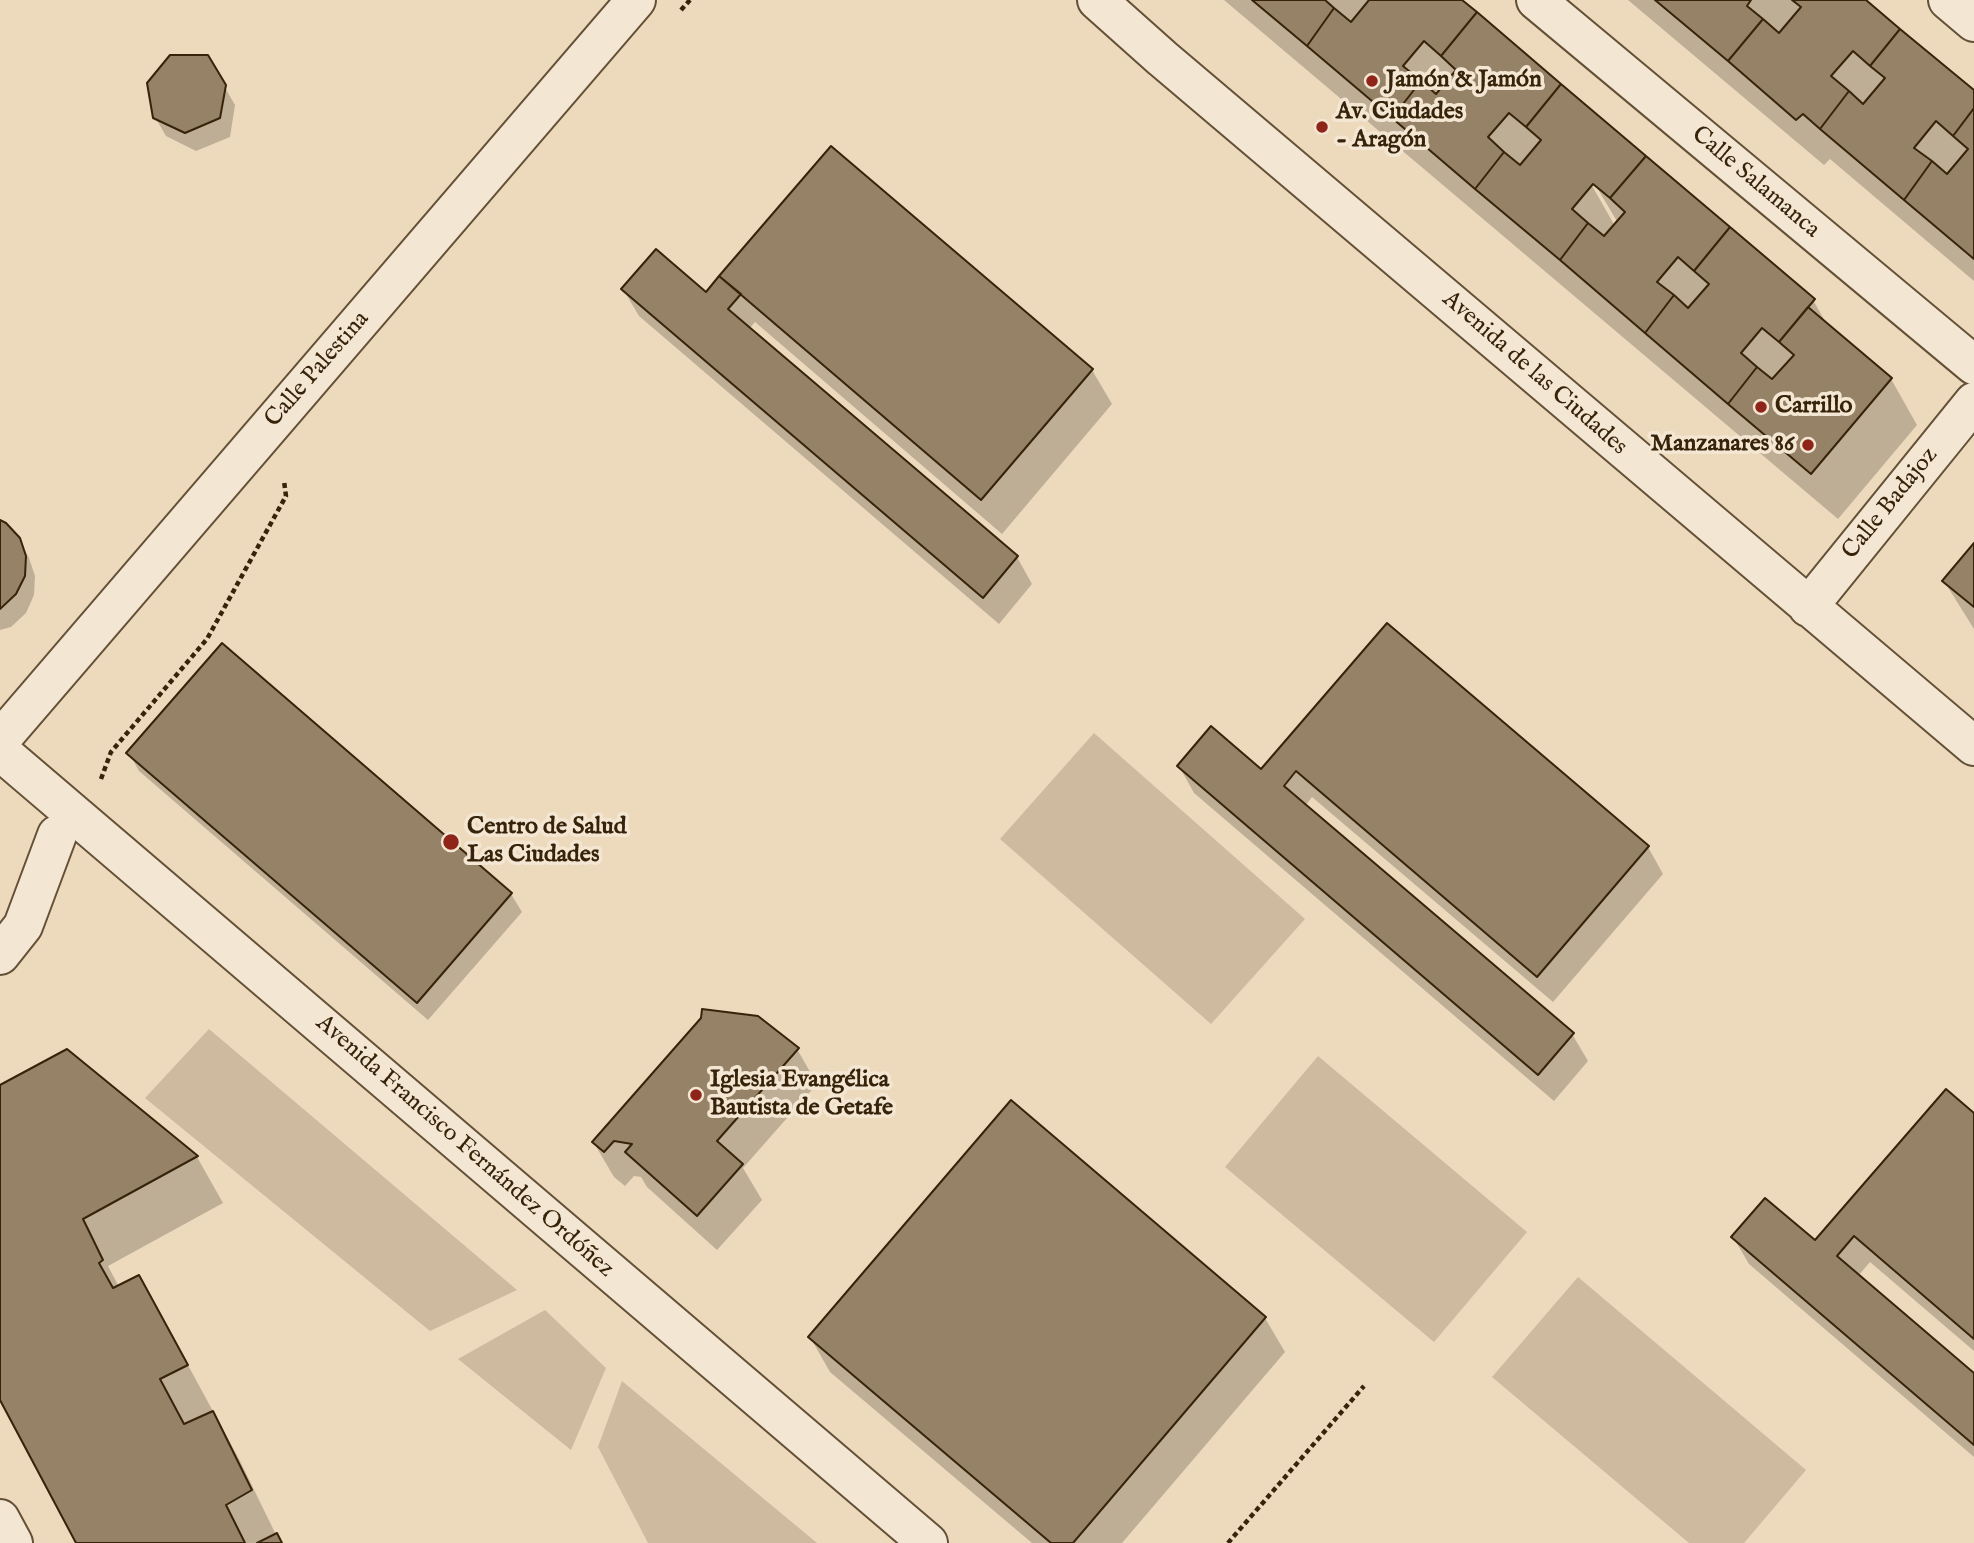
<!DOCTYPE html>
<meta charset="utf-8">
<style>
body{margin:0}
canvas{display:block;background:#edd9bc}
</style>
<canvas width="1974" height="1543"></canvas>
<script>
const ctx = document.querySelector('canvas').getContext('2d');
ctx.lineJoin = 'round';
function fill(path, color) {
  ctx.fillStyle = color;
  ctx.fill(path, 'evenodd');
}
function strokePath(path, color, width, dash) {
  ctx.strokeStyle = color;
  ctx.lineWidth = width;
  ctx.lineCap = dash ? 'butt' : 'round';
  ctx.setLineDash(dash || []);
  ctx.stroke(path);
}
function write(font, color, halo, rows, align = 'center') {
  ctx.font = font + ' "IM FELL English",serif';
  ctx.lineWidth = 7;
  ctx.setLineDash([]);
  ctx.textBaseline = 'middle';
  ctx.strokeStyle = halo;
  ctx.fillStyle = color;
  for (const [text, x, y, turn = 0] of rows) {
    ctx.save();
    ctx.translate(x, y);
    ctx.rotate((+turn || 0) * Math.PI / 180);
    ctx.textAlign = isNaN(turn) ? turn : align;
    if (halo) ctx.strokeText(text, 0, 0);
    ctx.fillText(text, 0, 0);
    ctx.restore();
  }
}
const green = new Path2D(`
 M 1094,733 L 1305,919 L 1211,1024 L 1000,839 Z
 M 209,1029 L 517,1290 L 430,1331 L 145,1098 Z
 M 1318,1056 L 1527,1232 L 1434,1342 L 1225,1167 Z
 M 1578,1277 L 1806,1470 L 1744,1543 L 1689,1543 L 1492,1377 Z
 M 545,1310 L 606,1368 L 571,1450 L 458,1359 Z
 M 622,1381 L 817,1543 L 648,1543 L 598,1447 Z`);
const shadow = new Path2D(`
 M 1224,0 L 1460,0 L 1813,300 L 1829,328 L 1891,379 L 1917,425 L 1838,519 ZM 1590,176 L 1618,223 L 1615,226 L 1587,177 Z
 M 1628,0 L 1865,0 L 1974,92 L 1974,281 L 1830,159 L 1824,165 Z
 M 207,57 L 235,105 L 230,137 L 196,151 L 166,136 L 155,117 Z
 M 719,279 L 1092,370 L 1112,404 L 1002,534 L 755,322 L 749,329 L 1017,557 L 1032,584 L 999,624 L 639,316 L 623,289 L 706,294 Z
 M 0,522 L 18,539 L 29,558 L 35,576 L 34,595 L 26,613 L 11,627 L 0,630 Z
 M 1974,546 L 1974,629 L 1944,581 Z
 M 1387,625 L 1648,847 L 1663,874 L 1553,1002 L 1312,797 L 1305,806 L 1572,1034 L 1588,1061 L 1554,1101 L 1194,793 L 1179,766 L 1261,771 Z
 M 129,753 L 511,894 L 522,912 L 428,1020 L 139,771 Z
 M 702,1019 L 797,1049 L 817,1084 L 743,1168 L 762,1200 L 717,1250 L 647,1187 L 641,1177 L 634,1176 L 625,1186 L 614,1177 L 594,1143 Z
 M 67,1051 L 197,1157 L 223,1203 L 108,1266 L 119,1287 L 165,1323 L 239,1459 L 280,1543 L 78,1543 L 0,1396 L 0,1087 Z
 M 1974,1115 L 1974,1351 L 1870,1262 L 1858,1276 L 1974,1375 L 1974,1457 L 1749,1264 L 1733,1237 L 1815,1243 Z
 M 1265,1318 L 1285,1352 L 1122,1543 L 1032,1543 L 830,1372 L 810,1337 Z`);
const building = new Path2D(`
 M 1252,0 L 1325,0 L 1334,8 L 1307,46 Z
 M 1369,0 L 1462,0 L 1477,12 L 1441,56 L 1424,41 L 1403,66 L 1421,81 L 1392,118 L 1307,46 L 1334,8 L 1351,22 Z
 M 1655,0 L 1751,0 L 1747,6 L 1763,19 L 1728,61 Z
 M 1792,0 L 1866,0 L 1900,29 L 1870,66 L 1853,51 L 1831,76 L 1849,91 L 1820,129 L 1803,114 L 1796,120 L 1728,61 L 1763,19 L 1779,33 L 1801,7 Z
 M 1477,12 L 1561,84 L 1526,127 L 1509,113 L 1488,137 L 1504,152 L 1475,189 L 1392,118 L 1421,81 L 1436,94 L 1456,70 L 1441,56 Z
 M 1900,29 L 1974,90 L 1974,108 L 1953,136 L 1936,121 L 1914,148 L 1932,161 L 1904,200 L 1820,129 L 1849,91 L 1863,104 L 1885,78 L 1870,66 Z
 M 170,55 L 208,55 L 226,85 L 220,118 L 185,133 L 153,118 L 147,83 Z
 M 1561,84 L 1646,156 L 1610,198 L 1593,184 L 1572,209 L 1588,223 L 1560,260 L 1475,189 L 1504,152 L 1520,165 L 1541,140 L 1526,127 Z
 M 1974,108 L 1974,259 L 1904,200 L 1932,161 L 1947,174 L 1968,149 L 1953,136 Z
 M 831,146 L 1093,369 L 981,500 L 719,276 Z
 M 1646,156 L 1730,227 L 1694,271 L 1678,257 L 1657,282 L 1674,295 L 1645,333 L 1560,260 L 1588,223 L 1604,236 L 1625,212 L 1610,198 Z
 M 1730,227 L 1815,299 L 1779,342 L 1762,328 L 1741,353 L 1757,367 L 1728,404 L 1645,333 L 1674,295 L 1688,308 L 1709,284 L 1694,271 Z
 M 656,249 L 706,292 L 719,276 L 741,294 L 728,309 L 1018,556 L 983,598 L 621,289 Z
 M 1808,307 L 1892,378 L 1811,474 L 1728,404 L 1757,367 L 1772,379 L 1794,355 L 1779,342 Z
 M 0,520 L 6,523 L 20,538 L 26,556 L 25,576 L 16,594 L 0,609 Z
 M 1974,543 L 1974,607 L 1942,581 Z
 M 1387,623 L 1649,846 L 1537,977 L 1296,771 L 1284,786 L 1574,1033 L 1538,1075 L 1177,766 L 1211,726 L 1261,769 Z
 M 222,643 L 512,893 L 417,1003 L 126,753 Z
 M 702,1009 L 758,1016 L 799,1048 L 717,1141 L 743,1164 L 697,1216 L 625,1152 L 632,1144 L 614,1141 L 604,1152 L 592,1142 L 701,1018 Z
 M 67,1049 L 198,1156 L 83,1219 L 103,1260 L 99,1263 L 113,1288 L 139,1275 L 188,1365 L 160,1379 L 184,1424 L 213,1411 L 252,1490 L 226,1505 L 245,1543 L 76,1543 L 0,1400 L 0,1085 Z
 M 1946,1089 L 1974,1113 L 1974,1339 L 1854,1236 L 1837,1256 L 1974,1373 L 1974,1445 L 1731,1237 L 1765,1198 L 1815,1240 Z
 M 1011,1100 L 1266,1317 L 1073,1543 L 1051,1543 L 808,1337 Z
 M 277,1533 L 282,1543 L 257,1543 Z`);
const path = new Path2D(`
 M 681,10 L 690,0
 M 101,779 L 111,752 L 207,639 L 286,496 L 284,481
 M 1228,1543 L 1364,1386`);
const minor = new Path2D(`
 M 1097,0 L 1162,58 L 1974,746
 M 1536,0 L 1974,365
 M 1948,0 L 1974,22
 M 1808,607 L 1974,402
 M 0,740 L 636,0
 M 0,751 L 928,1543
 M 0,955 L 23,926 L 57,835
 M 0,1519 L 13,1543`);
const markers = [
 [1372,81,7,"#8f2418"],
 [1322,127,7,"#8f2418"],
 [1761,407,7,"#8f2418"],
 [1808,445,7,"#8f2418"],
 [451,842,9,"#8f2418"],
 [696,1095,7,"#8f2418"]
];
const poiNames = [
 ["Jamón & Jamón",1386,81],
 ["Av. Ciudades",1336,113],
 ["- Aragón",1336,141],
 ["Carrillo",1775,407],
 ["Manzanares 86",1794,445,"right"],
 ["Centro de Salud",467,828],
 ["Las Ciudades",467,856],
 ["Iglesia Evangélica",710,1081],
 ["Bautista de Getafe",710,1109]
];
const streetNames = [
 ["Calle Salamanca",1755,183,40],
 ["Calle Palestina",318,370,-49],
 ["Avenida de las Ciudades",1534,374,41],
 ["Calle Badajoz",1891,504,-51],
 ["Avenida Francisco Fernández Ordóñez",464,1147,41]
];
fill(green, '#ceba9e');
fill(shadow, '#0003');
fill(building, '#968267');
strokePath(building, '#37230a', 2);
strokePath(minor, '#645036', 42);
strokePath(path, '#37230a', 4.5, [5, 3.5]);
strokePath(minor, '#f3e6d3', 38);
for (const [x, y, r, color] of markers) {
  const dot = new Path2D();
  dot.arc(x, y, r, 0, 2 * Math.PI);
  ctx.fillStyle = color;
  ctx.fill(dot);
  strokePath(dot, '#f3e6d3', 2.5);
}
write('bold 24px', '#37230a', '#f3e6d3', poiNames, 'left');
write('24px', '#37230a', '#f3e6d3', streetNames);
</script>
